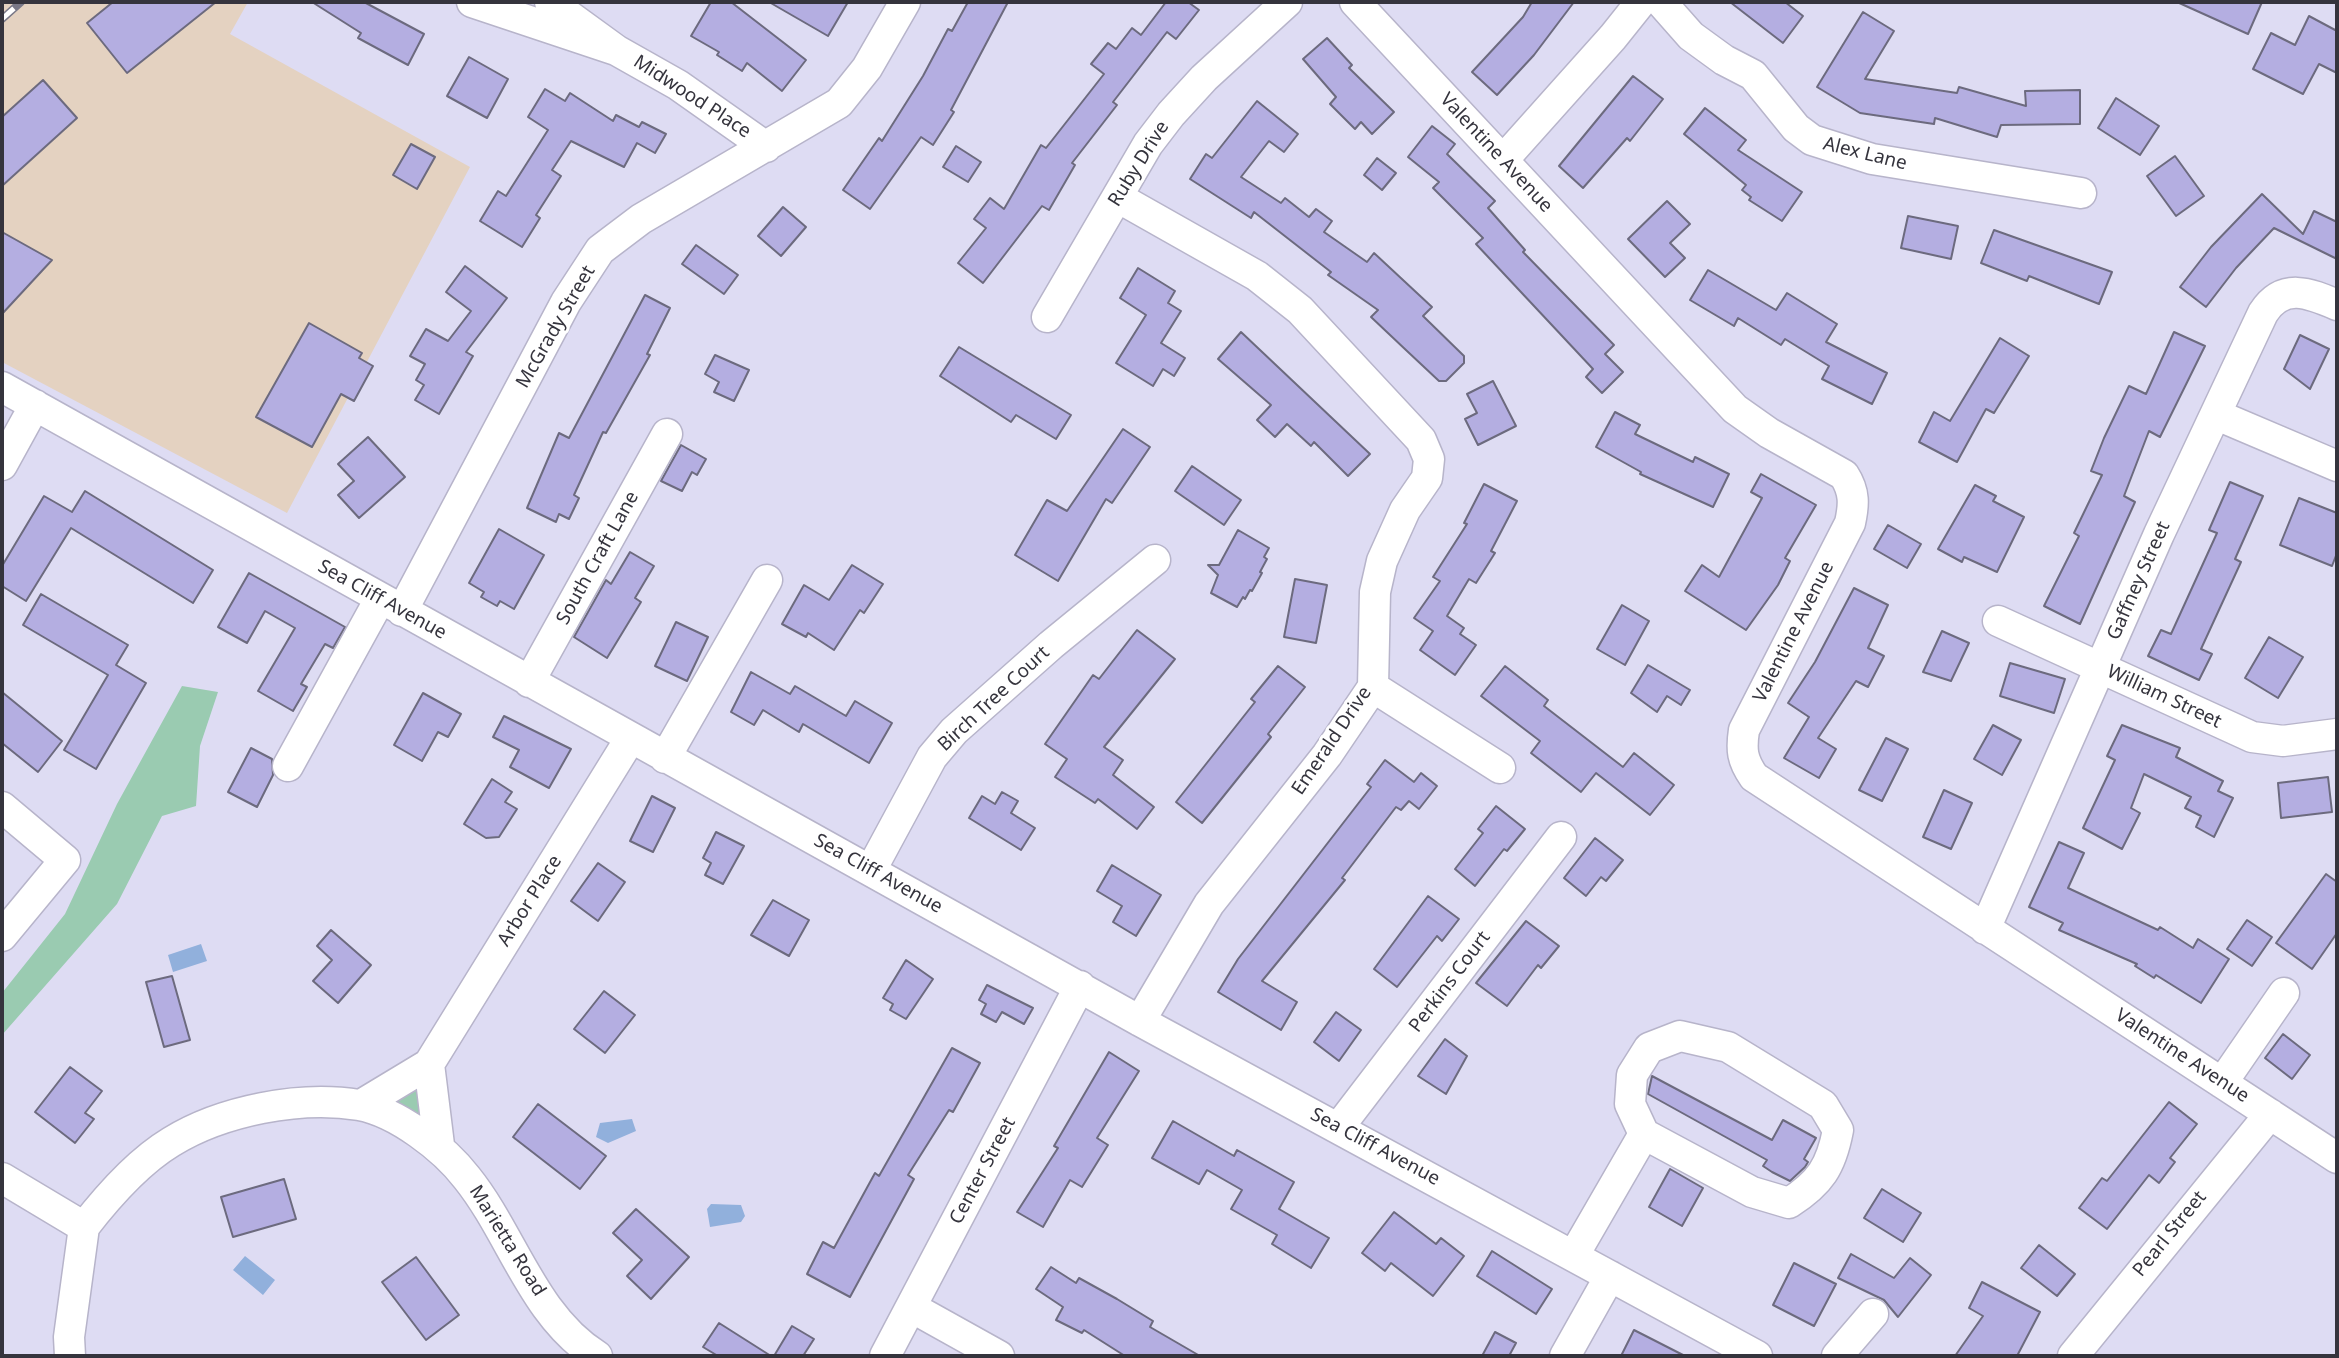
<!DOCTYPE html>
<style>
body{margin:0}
#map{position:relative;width:2339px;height:1358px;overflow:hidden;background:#dedcf3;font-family:"Noto Sans",sans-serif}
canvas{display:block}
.frame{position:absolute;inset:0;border:4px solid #35343d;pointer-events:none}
</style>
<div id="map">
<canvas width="2339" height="1358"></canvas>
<div class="frame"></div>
</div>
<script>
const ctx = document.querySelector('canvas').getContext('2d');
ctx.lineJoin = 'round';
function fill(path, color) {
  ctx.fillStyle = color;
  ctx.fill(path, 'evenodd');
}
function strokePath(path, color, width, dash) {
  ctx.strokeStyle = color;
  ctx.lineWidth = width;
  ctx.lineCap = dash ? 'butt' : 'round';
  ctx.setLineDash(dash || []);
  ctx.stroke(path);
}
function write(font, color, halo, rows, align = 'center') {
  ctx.font = font + ' "Noto Sans",sans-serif';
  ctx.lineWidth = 6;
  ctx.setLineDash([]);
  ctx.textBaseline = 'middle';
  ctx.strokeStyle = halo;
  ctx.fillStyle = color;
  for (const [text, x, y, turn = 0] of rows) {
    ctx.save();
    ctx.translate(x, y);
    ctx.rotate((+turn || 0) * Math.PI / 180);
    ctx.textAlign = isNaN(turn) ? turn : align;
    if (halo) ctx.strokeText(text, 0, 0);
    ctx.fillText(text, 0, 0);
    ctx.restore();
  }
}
const industrial = new Path2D(`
 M 2,2 L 248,2 L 230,34 L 470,167 L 287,513 L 2,362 Z`);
const green = new Path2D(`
 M 182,686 L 218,692 L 200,746 L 196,806 L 162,816 L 117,904 L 2,1035 L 2,993 L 65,914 L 117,804 Z
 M 421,1081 L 428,1127 L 380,1102 Z`);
const water = new Path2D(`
 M 201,944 L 207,961 L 173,972 L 168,955 Z
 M 632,1119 L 636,1131 L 608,1143 L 596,1137 L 600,1123 Z
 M 711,1204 L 741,1205 L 745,1216 L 741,1222 L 710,1227 L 707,1209 Z
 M 245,1256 L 275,1280 L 263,1295 L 233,1270 Z`);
const building = new Path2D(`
 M 113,2 L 216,2 L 127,73 L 87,23 Z
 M 312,2 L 364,2 L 424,34 L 408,65 L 358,38 L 361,33 Z
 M 711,2 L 731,2 L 806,60 L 782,91 L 747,63 L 742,71 L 717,55 L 719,52 L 691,36 Z
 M 769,2 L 848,2 L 828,36 Z
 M 968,2 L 1008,2 L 951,110 L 954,112 L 933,145 L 921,137 L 870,209 L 843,190 L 879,138 L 882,141 L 923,76 L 948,29 L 952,31 Z
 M 1166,2 L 1188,2 L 1199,10 L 1176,39 L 1167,32 L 1113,102 L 1117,105 L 1072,163 L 1075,165 L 1049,210 L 1042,206 L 983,283 L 958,263 L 986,228 L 974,219 L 990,198 L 1004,209 L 1041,145 L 1046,148 L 1104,74 L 1091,64 L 1108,43 L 1116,49 L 1132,28 L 1141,35 Z
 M 1532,2 L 1574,2 L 1534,55 L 1497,95 L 1472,72 L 1523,17 Z
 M 1730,2 L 1785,2 L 1803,16 L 1783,43 Z
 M 2177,2 L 2262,2 L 2248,34 Z
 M 1863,12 L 1894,31 L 1865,79 L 1957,93 L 1959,87 L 2026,106 L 2025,91 L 2080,90 L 2080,124 L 2001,125 L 1997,137 L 1935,118 L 1934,124 L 1860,113 L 1817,87 Z
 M 2309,16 L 2337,31 L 2337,73 L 2319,64 L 2303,94 L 2253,69 L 2271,33 L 2295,45 Z
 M 1327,38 L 1352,65 L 1349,68 L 1394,112 L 1372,134 L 1361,122 L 1355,129 L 1330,104 L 1336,97 L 1303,59 Z
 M 469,57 L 508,79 L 487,118 L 447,96 Z
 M 1633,76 L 1663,99 L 1630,141 L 1627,138 L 1583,188 L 1559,166 Z
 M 43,80 L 77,118 L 2,186 L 2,117 Z
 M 545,89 L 565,101 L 570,93 L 613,121 L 616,115 L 639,127 L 642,122 L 666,134 L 655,153 L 637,143 L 624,167 L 571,141 L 552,170 L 561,176 L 536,215 L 540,218 L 522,247 L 480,221 L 498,191 L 506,196 L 548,130 L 528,117 Z
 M 2116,98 L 2159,126 L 2140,155 L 2098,128 Z
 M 1257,101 L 1298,134 L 1284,152 L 1269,141 L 1241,177 L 1281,203 L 1285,198 L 1309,217 L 1316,209 L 1332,221 L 1324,232 L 1367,262 L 1374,253 L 1432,307 L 1423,316 L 1464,356 L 1464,363 L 1446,381 L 1439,381 L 1407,351 L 1371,317 L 1378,310 L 1328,275 L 1331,272 L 1254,212 L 1251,218 L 1190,179 L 1206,154 L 1212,158 Z
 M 1705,108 L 1746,140 L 1738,150 L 1802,192 L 1782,221 L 1749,200 L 1751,197 L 1742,190 L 1746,185 L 1684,134 Z
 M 1432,126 L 1455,144 L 1447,154 L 1495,201 L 1488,208 L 1525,250 L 1523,252 L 1614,345 L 1605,354 L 1623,372 L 1602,393 L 1586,377 L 1593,369 L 1476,244 L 1483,238 L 1433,188 L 1439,182 L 1408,157 Z
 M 411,144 L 435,157 L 417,189 L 393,175 Z
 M 956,146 L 981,162 L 968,182 L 943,167 Z
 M 2175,156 L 2204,196 L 2176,216 L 2147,176 Z
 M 1377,158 L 1396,173 L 1382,190 L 1364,175 Z
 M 2262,194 L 2303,234 L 2314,211 L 2337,222 L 2337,259 L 2274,228 L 2236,268 L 2206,307 L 2180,287 L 2211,247 Z
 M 1667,201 L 1690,224 L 1670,243 L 1685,258 L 1665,277 L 1628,239 Z
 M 783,207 L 806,227 L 781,256 L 758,236 Z
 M 1908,216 L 1958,226 L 1951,259 L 1901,248 Z
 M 1994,230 L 2112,272 L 2099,304 L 2029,276 L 2027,281 L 1981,263 Z
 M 2,232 L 52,260 L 2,314 Z
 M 696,245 L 738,275 L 724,294 L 682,264 Z
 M 465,266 L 507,298 L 466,352 L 473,356 L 439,414 L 415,400 L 424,385 L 416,380 L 425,364 L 410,356 L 426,329 L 448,341 L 471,311 L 446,292 Z
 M 1138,268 L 1175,291 L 1168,303 L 1181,311 L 1161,343 L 1185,358 L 1174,376 L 1163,369 L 1153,386 L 1116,363 L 1146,315 L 1120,298 Z
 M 1708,270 L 1776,310 L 1787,293 L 1837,324 L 1826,342 L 1887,373 L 1872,404 L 1822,379 L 1829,366 L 1785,339 L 1781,345 L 1738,318 L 1734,326 L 1690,300 Z
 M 645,295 L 670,308 L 647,354 L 650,355 L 606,433 L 603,432 L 574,495 L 579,498 L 569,519 L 559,514 L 556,522 L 527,508 L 559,433 L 569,438 Z
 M 309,323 L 362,353 L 359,358 L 373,366 L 354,401 L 341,394 L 312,447 L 256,417 Z
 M 1241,332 L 1370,454 L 1348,476 L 1314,442 L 1311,446 L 1287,424 L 1275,437 L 1257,420 L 1271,405 L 1218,359 Z
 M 2174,332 L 2205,346 L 2160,437 L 2149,431 L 2124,496 L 2135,502 L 2080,624 L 2044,606 L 2079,536 L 2074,533 L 2102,475 L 2091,471 L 2104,438 L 2129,386 L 2146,394 Z
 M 2300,335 L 2329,349 L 2310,389 L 2284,369 Z
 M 2000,338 L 2029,356 L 1994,413 L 1986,409 L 1957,462 L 1919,442 L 1934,412 L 1950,421 Z
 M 959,347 L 1071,415 L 1056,439 L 1016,415 L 1011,422 L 940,376 Z
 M 715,355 L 749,370 L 734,401 L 714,392 L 719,382 L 705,374 Z
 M 1493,381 L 1516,426 L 1478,445 L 1465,419 L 1477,413 L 1467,394 Z
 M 1615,412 L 1640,425 L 1635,434 L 1693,462 L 1695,457 L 1729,474 L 1713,507 L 1640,474 L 1641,472 L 1596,447 Z
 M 1123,429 L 1150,447 L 1112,503 L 1106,499 L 1058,581 L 1015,555 L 1047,500 L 1067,511 Z
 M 368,437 L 405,477 L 359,518 L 338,495 L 354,481 L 338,464 Z
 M 681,445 L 706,459 L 697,475 L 692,472 L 682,491 L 661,481 Z
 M 1192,466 L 1241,500 L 1224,525 L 1175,491 Z
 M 1761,474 L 1816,505 L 1785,558 L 1790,561 L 1778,585 L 1746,630 L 1685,591 L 1702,565 L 1719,577 L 1762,498 L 1751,492 Z
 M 2230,482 L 2263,496 L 2235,559 L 2241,562 L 2201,649 L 2212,654 L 2199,680 L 2148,656 L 2161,630 L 2171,634 L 2217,533 L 2209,530 Z
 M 1484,484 L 1517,501 L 1491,551 L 1495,553 L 1476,583 L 1469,579 L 1447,616 L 1464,628 L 1460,634 L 1476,645 L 1455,675 L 1420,650 L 1433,631 L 1414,618 L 1440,581 L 1433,577 L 1467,524 L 1464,523 Z
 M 1975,485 L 1996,496 L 1993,501 L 2024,517 L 1997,572 L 1964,557 L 1962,562 L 1938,549 Z
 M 85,491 L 213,570 L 193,603 L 71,528 L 26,601 L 2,586 L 2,566 L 44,496 L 72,512 Z
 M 2299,498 L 2337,513 L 2337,553 L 2332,566 L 2280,545 Z
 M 1888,525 L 1921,544 L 1907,568 L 1874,549 Z
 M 499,529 L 544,555 L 514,609 L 500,601 L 497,606 L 481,597 L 484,592 L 469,583 Z
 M 1238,530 L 1269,548 L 1264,557 L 1267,559 L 1260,572 L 1262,573 L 1252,591 L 1250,590 L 1245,599 L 1243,597 L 1237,607 L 1211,593 L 1218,575 L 1208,565 L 1219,565 Z
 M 630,552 L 654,566 L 635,598 L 641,602 L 607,658 L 574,637 L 606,580 L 611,584 Z
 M 852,565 L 883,584 L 864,613 L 860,610 L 834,650 L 808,633 L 806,637 L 782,624 L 804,585 L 829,600 Z
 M 249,573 L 345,627 L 333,648 L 325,644 L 301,684 L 307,687 L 293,711 L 258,691 L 295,628 L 265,611 L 247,643 L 218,627 Z
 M 1295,579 L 1327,585 L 1316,643 L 1284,637 Z
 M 1854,588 L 1888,605 L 1868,648 L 1884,656 L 1868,687 L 1856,681 L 1818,738 L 1836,749 L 1819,778 L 1784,758 L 1809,717 L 1788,703 L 1815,662 Z
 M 41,594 L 128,645 L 116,665 L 146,683 L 96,769 L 64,750 L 108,675 L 23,625 Z
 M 1622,605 L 1649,621 L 1625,665 L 1597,649 Z
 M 676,622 L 708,637 L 687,681 L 655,666 Z
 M 1137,630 L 1175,659 L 1104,747 L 1123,760 L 1113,775 L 1154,807 L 1137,829 L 1098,799 L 1095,803 L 1055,777 L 1067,759 L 1045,744 L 1093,675 L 1099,679 Z
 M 1942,631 L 1969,643 L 1951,681 L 1923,672 Z
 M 2269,637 L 2303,657 L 2278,698 L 2245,678 Z
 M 2010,663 L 2065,679 L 2054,713 L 2000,696 Z
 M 1648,665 L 1690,690 L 1681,705 L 1667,696 L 1657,712 L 1631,693 Z
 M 1278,666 L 1305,687 L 1268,734 L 1271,737 L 1202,823 L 1176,802 L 1255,702 L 1251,699 Z
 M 1505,666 L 1548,700 L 1544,706 L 1623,767 L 1634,753 L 1674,785 L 1650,815 L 1596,773 L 1581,792 L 1531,753 L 1540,741 L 1481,696 Z
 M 751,672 L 790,694 L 795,686 L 846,716 L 855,701 L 892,723 L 869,763 L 803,724 L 799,732 L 763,710 L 754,725 L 731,712 Z
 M 2,692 L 62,741 L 38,772 L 2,743 Z
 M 423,693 L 461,714 L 448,737 L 438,732 L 422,761 L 394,745 Z
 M 504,716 L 571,749 L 549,788 L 510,767 L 519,750 L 493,737 Z
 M 1993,725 L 2021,740 L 2002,775 L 1974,759 Z
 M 2122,725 L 2180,748 L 2176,757 L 2223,781 L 2218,791 L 2233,798 L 2214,837 L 2196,827 L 2201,816 L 2185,808 L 2191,797 L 2144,774 L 2131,808 L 2140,813 L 2122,849 L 2083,828 L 2115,760 L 2107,756 Z
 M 1886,738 L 1908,749 L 1882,801 L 1859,790 Z
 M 251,748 L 272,759 L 273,775 L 257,807 L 228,792 Z
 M 1385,760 L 1414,782 L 1421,773 L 1437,786 L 1419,809 L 1409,801 L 1401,810 L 1396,807 L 1342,878 L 1345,880 L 1262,981 L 1297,1002 L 1281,1030 L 1218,992 L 1238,959 L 1371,787 L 1367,784 Z
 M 2328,777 L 2332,812 L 2281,818 L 2278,783 Z
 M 492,779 L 512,792 L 505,802 L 517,809 L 499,837 L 486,838 L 464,824 Z
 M 1944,790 L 1972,803 L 1951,849 L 1923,837 Z
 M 1002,792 L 1018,801 L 1011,813 L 1035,828 L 1021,850 L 969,818 L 982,796 L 995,804 Z
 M 652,796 L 675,808 L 653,852 L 630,841 Z
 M 1496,806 L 1525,829 L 1507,851 L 1504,849 L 1475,886 L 1455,869 L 1483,833 L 1478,829 Z
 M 716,832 L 744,846 L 723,884 L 705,875 L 711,863 L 703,858 Z
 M 1595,838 L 1623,860 L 1606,881 L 1601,877 L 1586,896 L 1564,878 Z
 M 2059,842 L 2084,853 L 2068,888 L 2158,930 L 2160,927 L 2193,948 L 2198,939 L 2229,959 L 2201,1003 L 2156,975 L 2154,978 L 2135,966 L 2137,964 L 2059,930 L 2063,923 L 2029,907 Z
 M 598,863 L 625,882 L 598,921 L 571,901 Z
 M 1112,865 L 1161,895 L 1136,936 L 1113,922 L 1122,906 L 1097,891 Z
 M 2326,874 L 2337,882 L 2337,933 L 2312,969 L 2276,943 Z
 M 1428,896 L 1459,919 L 1442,941 L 1437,936 L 1397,987 L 1374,969 Z
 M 773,900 L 809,920 L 789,956 L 751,935 Z
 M 2247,920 L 2272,937 L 2252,966 L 2227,949 Z
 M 1526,921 L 1559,946 L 1541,968 L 1538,965 L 1507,1006 L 1476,983 Z
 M 331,930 L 371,965 L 338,1003 L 313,981 L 332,960 L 317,946 Z
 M 906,960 L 933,979 L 906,1019 L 890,1010 L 893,1004 L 883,998 Z
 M 172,976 L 190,1040 L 164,1047 L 146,982 Z
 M 987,985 L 1033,1008 L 1024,1024 L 1002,1012 L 996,1022 L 981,1014 L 986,1004 L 979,1000 Z
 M 604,991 L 635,1015 L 605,1053 L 574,1029 Z
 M 1336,1012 L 1361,1030 L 1339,1061 L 1314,1042 Z
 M 2283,1034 L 2310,1055 L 2292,1079 L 2265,1058 Z
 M 1445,1039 L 1467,1056 L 1446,1094 L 1418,1076 Z
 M 952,1048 L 980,1063 L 953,1112 L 949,1110 L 908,1175 L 914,1179 L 850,1297 L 807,1274 L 823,1242 L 834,1248 L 875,1173 L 879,1176 Z
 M 1109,1052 L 1139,1071 L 1097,1138 L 1108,1145 L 1082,1187 L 1070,1180 L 1043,1227 L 1017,1212 L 1058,1148 L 1054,1146 Z
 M 70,1067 L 102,1091 L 85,1113 L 94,1119 L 75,1143 L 35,1112 Z
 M 1652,1076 L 1772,1140 L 1783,1120 L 1816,1138 L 1804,1159 L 1808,1162 L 1805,1167 L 1790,1181 L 1772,1172 L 1763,1166 L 1767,1160 L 1648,1094 Z
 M 2169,1102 L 2197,1124 L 2170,1158 L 2175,1162 L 2159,1183 L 2149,1175 L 2107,1229 L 2079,1208 L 2102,1178 L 2107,1181 Z
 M 538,1104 L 606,1156 L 580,1189 L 513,1137 Z
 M 1173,1121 L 1234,1156 L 1237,1150 L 1294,1182 L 1279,1209 L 1329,1238 L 1311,1268 L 1272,1244 L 1277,1235 L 1231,1209 L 1242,1190 L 1207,1170 L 1199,1184 L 1152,1158 Z
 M 1670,1169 L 1703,1188 L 1682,1226 L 1649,1207 Z
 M 284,1179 L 296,1219 L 233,1237 L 221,1197 Z
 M 1882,1189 L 1921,1213 L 1903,1242 L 1864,1218 Z
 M 636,1209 L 689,1257 L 651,1299 L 627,1276 L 642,1260 L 613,1233 Z
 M 1394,1212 L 1436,1244 L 1441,1238 L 1464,1256 L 1433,1296 L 1391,1263 L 1385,1271 L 1362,1253 Z
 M 2039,1245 L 2075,1274 L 2057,1296 L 2021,1268 Z
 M 1492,1251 L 1552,1289 L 1536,1314 L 1477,1276 Z
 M 1851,1254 L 1894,1278 L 1910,1258 L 1931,1275 L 1898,1317 L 1884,1300 L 1838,1278 Z
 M 416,1257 L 459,1315 L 426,1340 L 382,1282 Z
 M 1794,1263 L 1836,1284 L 1814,1326 L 1773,1305 Z
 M 1051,1267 L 1076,1283 L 1079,1278 L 1117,1299 L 1153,1321 L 1150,1327 L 1200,1356 L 1125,1356 L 1084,1330 L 1082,1333 L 1056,1320 L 1063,1307 L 1036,1289 Z
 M 1982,1282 L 2040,1312 L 2017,1356 L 1955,1356 L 1983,1316 L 1969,1308 Z
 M 719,1323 L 771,1356 L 718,1356 L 703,1347 Z
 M 792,1326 L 814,1339 L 803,1356 L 774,1356 Z
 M 1634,1330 L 1685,1356 L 1621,1356 Z
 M 1495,1332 L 1516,1343 L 1509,1356 L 1482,1356 Z`);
const minor = new Path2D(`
 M 472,2 L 616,50 L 550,2
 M 1355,2 L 1735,409 L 1769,433 L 1844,475 C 1855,492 1854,505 1850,523 L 1744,730 C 1741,750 1742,760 1754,777 L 2337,1158
 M 1661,2 L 1691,36 L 1724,60 L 1753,75 L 1796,128 L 1812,140 L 1872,159 L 2081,193
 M 616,50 L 678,85 L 766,147
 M 1503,160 L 1613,37 L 1641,2
 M 1119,198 L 1257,276 L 1300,310 L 1421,440 L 1429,459 L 1427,478 L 1405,510 L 1382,561 L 1375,592 L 1373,687 L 1327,755 L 1209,904 L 1140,1021
 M 1047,317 L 1148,144 L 1171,114 L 1204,78 L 1287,2
 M 2,387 L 1140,1021 L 1757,1356
 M 2217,415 L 2337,466
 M 2,465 L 35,405
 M 402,611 L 566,302 L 600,250 L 641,219 L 839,103 L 867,68 L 905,2
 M 1998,621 L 2252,737 L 2283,741 L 2337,734
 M 529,682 L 667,434
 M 1373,687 L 1500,768
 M 665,758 L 767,580
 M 288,766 L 380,599
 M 2,807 L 65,860 L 2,936
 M 871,870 L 932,757 L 954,731 L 1051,645 L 1155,560
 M 1985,929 L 2159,534 L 2263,313 C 2283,282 2309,293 2337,305
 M 2222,1083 L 2284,993
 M 361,1105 L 429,1064
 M 1339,1127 L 1561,837
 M 439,1145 L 429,1064 L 630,739
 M 2,1178 L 84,1227
 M 84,1227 C 108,1196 138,1162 171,1142 C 221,1111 300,1095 359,1105 C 397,1112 444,1148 467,1178 C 512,1234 533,1316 597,1356
 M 1574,1255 L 1644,1134 L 1630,1104 L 1632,1075 L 1649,1048 L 1680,1036 L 1728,1047 L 1823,1105 L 1838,1130 C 1831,1167 1820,1183 1789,1203 L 1752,1192 L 1644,1134
 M 911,1307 L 999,1356
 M 70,1356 L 69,1337 L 84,1227
 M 885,1356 L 1080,986
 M 1565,1356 L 1610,1276
 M 1837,1356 L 1873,1314
 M 2073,1356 L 2270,1114`);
const rail = new Path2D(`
 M 2,19 L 21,2`);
const streetNames = [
 ["Midwood Place",692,97,33],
 ["Valentine Avenue",1496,153,47],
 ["Alex Lane",1865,154,14],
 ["Ruby Drive",1139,164,-58],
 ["McGrady Street",556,327,-60],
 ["South Craft Lane",598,558,-61],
 ["Gaffney Street",2139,581,-66],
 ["Sea Cliff Avenue",382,600,29],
 ["Valentine Avenue",1794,632,-63],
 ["William Street",2164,697,25],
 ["Birch Tree Court",994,699,-43],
 ["Emerald Drive",1332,741,-56],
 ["Sea Cliff Avenue",878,874,29],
 ["Arbor Place",530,901,-58],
 ["Perkins Court",1450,982,-53],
 ["Valentine Avenue",2182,1056,33],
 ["Sea Cliff Avenue",1375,1147,28],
 ["Center Street",983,1171,-62],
 ["Pearl Street",2170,1234,-51],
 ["Marietta Road",507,1241,58]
];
fill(industrial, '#e4d2c1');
fill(green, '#9acbb1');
fill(water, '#91b0dc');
fill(building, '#b4aee1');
strokePath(building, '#6c6a7e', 2);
strokePath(minor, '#b7b4ca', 33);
strokePath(minor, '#fff', 30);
strokePath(rail, '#797887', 8);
strokePath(rail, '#fff', 5, [16]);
write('19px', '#35343d', '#fff', streetNames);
</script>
